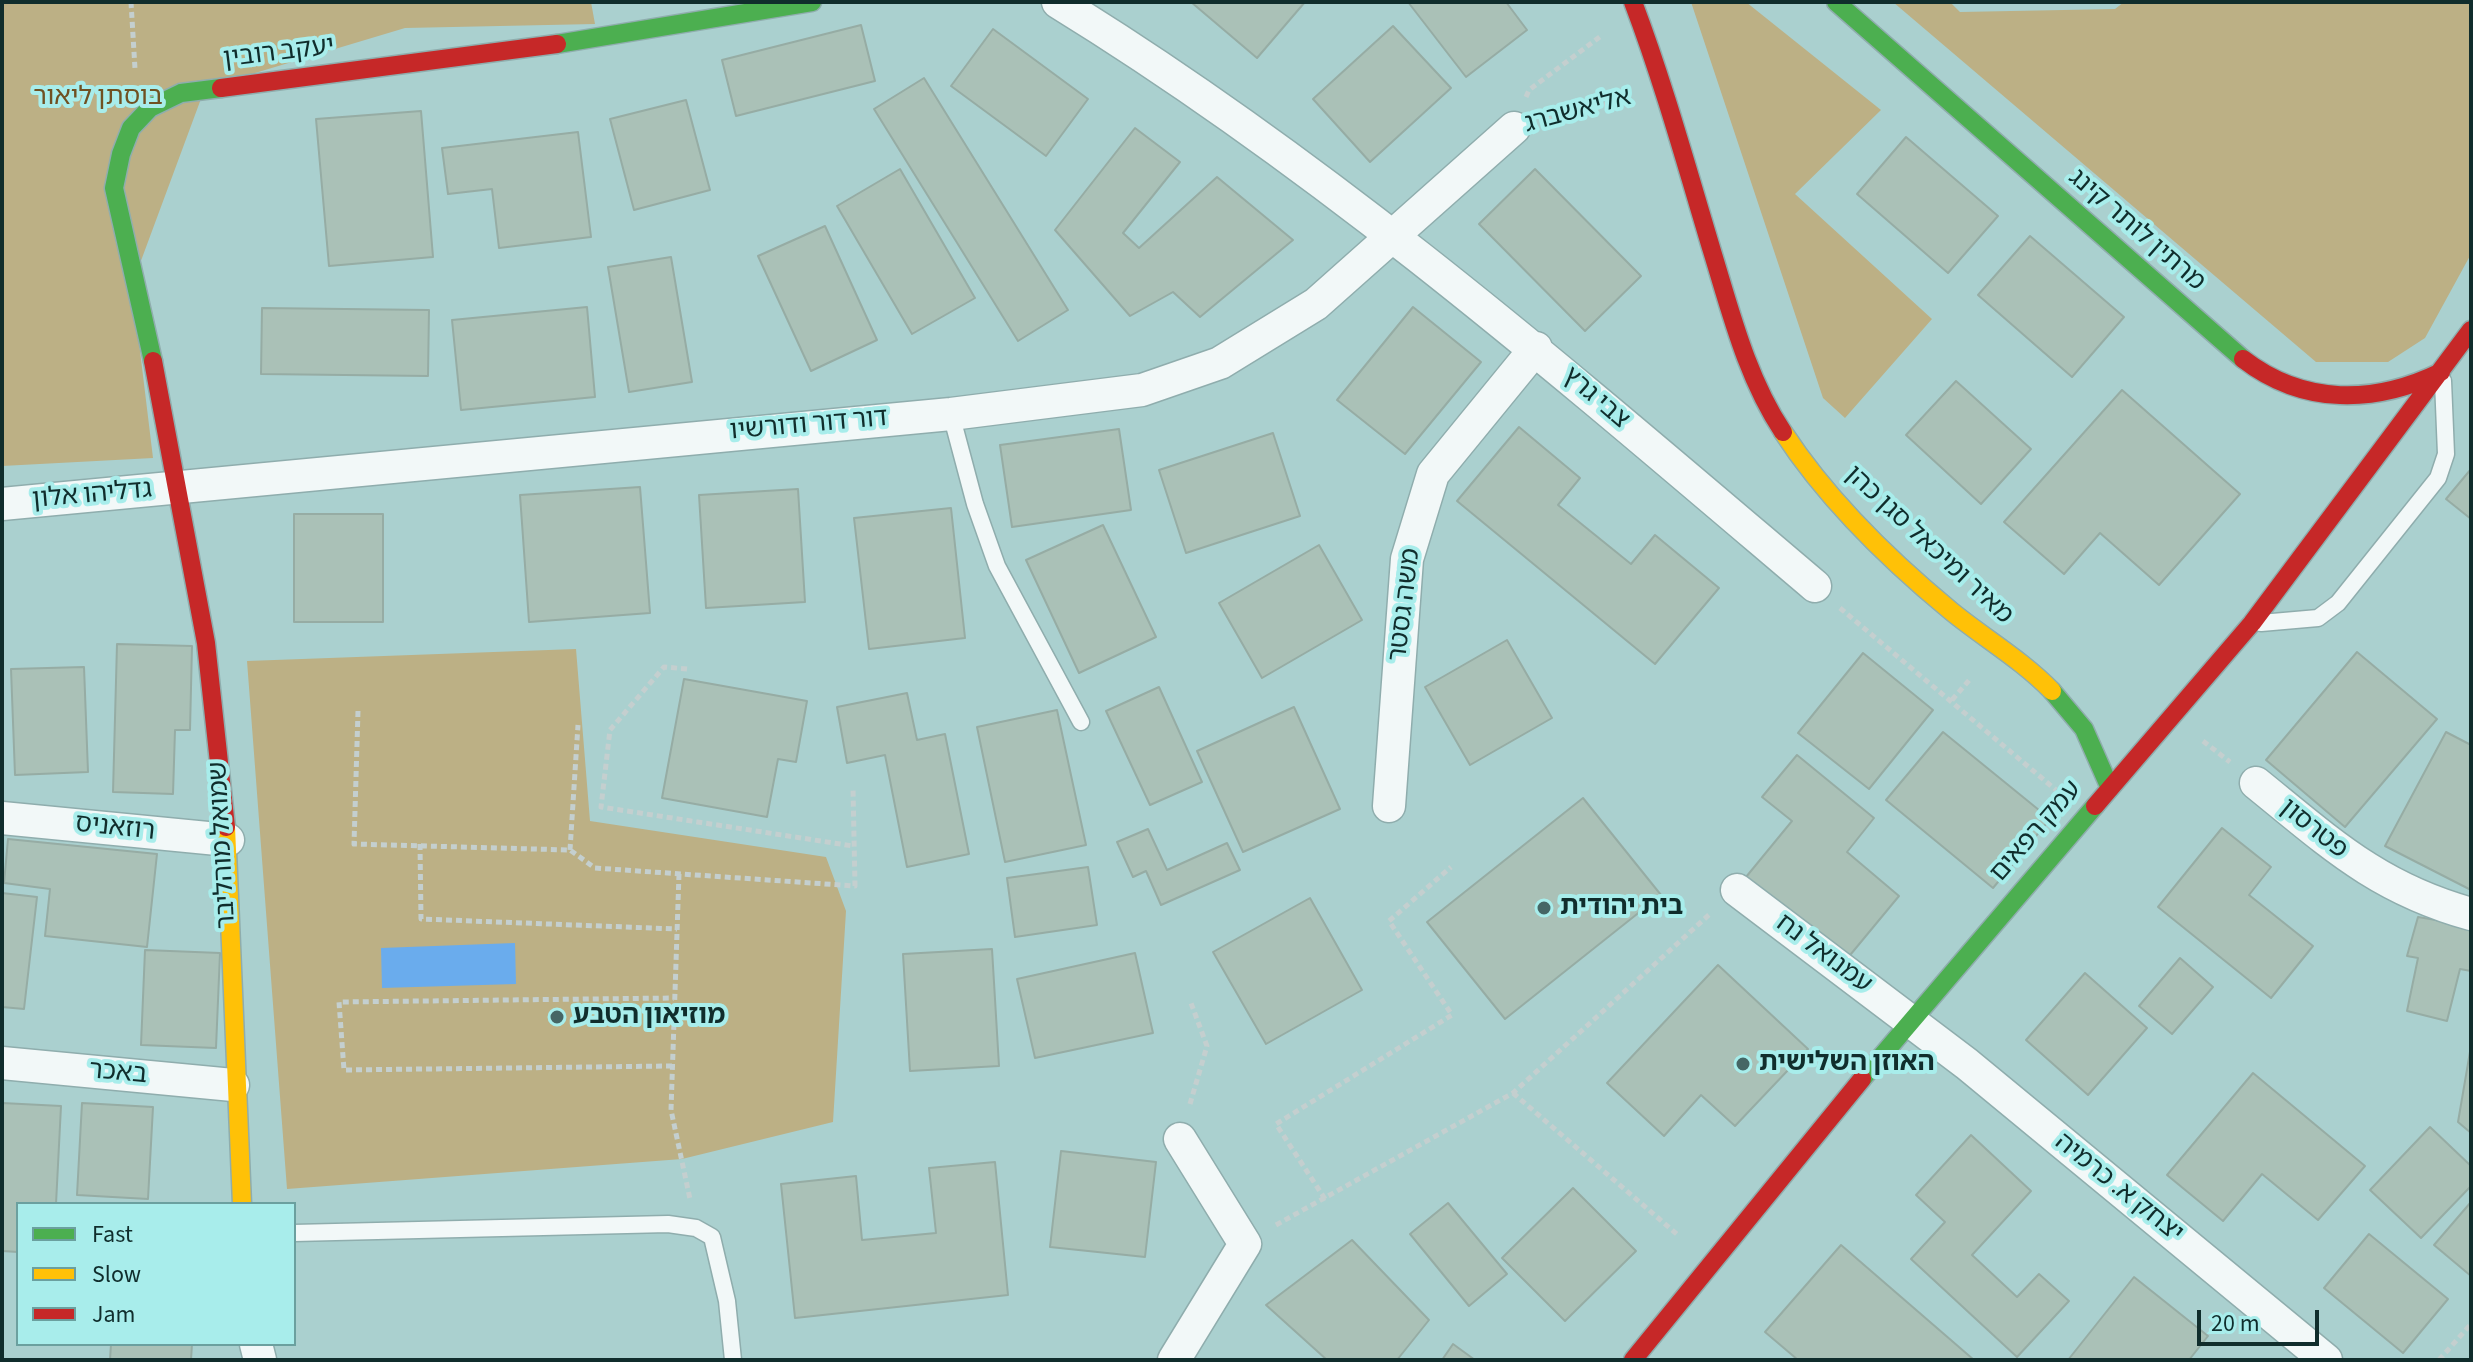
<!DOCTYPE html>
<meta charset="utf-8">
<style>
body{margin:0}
#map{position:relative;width:2473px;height:1362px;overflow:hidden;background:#aad0cf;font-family:"Source Sans 3",sans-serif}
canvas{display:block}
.frame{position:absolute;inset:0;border:4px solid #102d2c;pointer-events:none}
.legend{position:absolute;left:16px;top:1202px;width:280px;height:144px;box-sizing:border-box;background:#a8edeb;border:2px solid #6ba09f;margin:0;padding:10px 14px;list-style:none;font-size:24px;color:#102d2c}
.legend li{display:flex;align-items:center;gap:16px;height:40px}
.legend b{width:40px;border:2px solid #6ba09f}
.scale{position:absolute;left:2197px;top:1310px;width:122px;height:36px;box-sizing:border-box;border:4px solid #102d2c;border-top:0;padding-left:10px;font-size:24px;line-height:28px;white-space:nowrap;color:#102d2c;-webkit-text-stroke:6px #a8edeb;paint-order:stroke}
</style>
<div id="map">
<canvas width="2473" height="1362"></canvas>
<div class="frame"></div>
<ul class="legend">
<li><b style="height:10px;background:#4caf50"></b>Fast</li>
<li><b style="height:10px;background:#ffc107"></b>Slow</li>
<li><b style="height:10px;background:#c62828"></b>Jam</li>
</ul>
<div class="scale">20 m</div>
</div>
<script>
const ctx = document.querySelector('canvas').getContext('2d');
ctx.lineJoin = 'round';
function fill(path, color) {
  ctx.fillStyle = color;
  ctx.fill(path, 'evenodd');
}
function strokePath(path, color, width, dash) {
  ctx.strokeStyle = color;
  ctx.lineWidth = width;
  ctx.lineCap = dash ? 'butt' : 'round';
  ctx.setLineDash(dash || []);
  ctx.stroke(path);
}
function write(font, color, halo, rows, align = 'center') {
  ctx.font = font + ' "Source Sans 3","Noto Sans Hebrew",sans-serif';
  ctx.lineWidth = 8;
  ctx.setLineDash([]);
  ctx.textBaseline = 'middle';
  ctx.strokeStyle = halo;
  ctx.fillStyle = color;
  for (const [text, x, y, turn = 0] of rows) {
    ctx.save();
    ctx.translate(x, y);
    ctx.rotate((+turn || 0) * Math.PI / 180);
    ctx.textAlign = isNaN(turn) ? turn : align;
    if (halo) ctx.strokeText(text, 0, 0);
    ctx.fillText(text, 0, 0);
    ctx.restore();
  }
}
const green = new Path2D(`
 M 2,2 L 591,2 L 595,24 L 405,28 L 205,88 L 132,285 L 153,458 L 2,466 Z
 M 1691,2 L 1746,2 L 1881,110 L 1795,194 L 1932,319 L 1845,418 L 1823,398 Z
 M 1893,2 L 1950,2 L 1960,12 L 2115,9 L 2124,2 L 2471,2 L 2471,254 L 2425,338 L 2388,362 L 2316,362 Z
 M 576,649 L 590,821 L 826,857 L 846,911 L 833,1122 L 682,1159 L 287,1189 L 247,661 Z`);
const water = new Path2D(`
 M 515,943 L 516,984 L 382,988 L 381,948 Z`);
const building = new Path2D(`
 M 1191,2 L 1305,2 L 1257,58 Z
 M 1408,2 L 1506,2 L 1527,30 L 1466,77 Z
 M 861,25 L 875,81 L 736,116 L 722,60 Z
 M 1393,26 L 1451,88 L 1370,162 L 1313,99 Z
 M 993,29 L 1088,99 L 1046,156 L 951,86 Z
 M 924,78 L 1068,310 L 1018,341 L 874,109 Z
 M 686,100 L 710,190 L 634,210 L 610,119 Z
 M 421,111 L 433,257 L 329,266 L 316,119 Z
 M 1135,128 L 1180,162 L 1123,233 L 1139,248 L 1217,177 L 1293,240 L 1200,317 L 1173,292 L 1130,316 L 1055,230 Z
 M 578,132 L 591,237 L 499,248 L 492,189 L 448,194 L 442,148 Z
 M 1906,137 L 1998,216 L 1948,273 L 1857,194 Z
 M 900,169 L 975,298 L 912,334 L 837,206 Z
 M 1535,169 L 1641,276 L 1585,331 L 1479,224 Z
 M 825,226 L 877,340 L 811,371 L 758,256 Z
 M 2030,236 L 2124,317 L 2072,377 L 1978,295 Z
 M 671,257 L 692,382 L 629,392 L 608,267 Z
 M 587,307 L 595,397 L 461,410 L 452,320 Z
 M 1413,307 L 1481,362 L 1405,454 L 1337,400 Z
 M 262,308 L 429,310 L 428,376 L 261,374 Z
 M 1956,381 L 2031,449 L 1981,504 L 1906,435 Z
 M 2122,390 L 2240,494 L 2159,585 L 2100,533 L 2064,574 L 2004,522 Z
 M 1519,427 L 1580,478 L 1558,505 L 1631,564 L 1655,535 L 1719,588 L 1655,664 L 1457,501 Z
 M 1119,429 L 1131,510 L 1012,527 L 1000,445 Z
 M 1273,433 L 1300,516 L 1186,553 L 1159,470 Z
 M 2471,469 L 2471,519 L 2446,499 Z
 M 640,487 L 650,613 L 529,622 L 520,495 Z
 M 798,489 L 805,602 L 706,608 L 699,495 Z
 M 951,508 L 965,638 L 869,649 L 854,518 Z
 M 294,514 L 383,514 L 383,622 L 294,622 Z
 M 1103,525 L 1156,637 L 1079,673 L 1026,560 Z
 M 1319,545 L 1362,620 L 1262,678 L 1219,603 Z
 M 1507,640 L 1552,718 L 1470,765 L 1425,687 Z
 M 117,644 L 192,646 L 190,730 L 175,730 L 173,794 L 113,792 Z
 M 2357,652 L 2437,719 L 2345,827 L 2266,760 Z
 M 1863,653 L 1933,710 L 1869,789 L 1798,733 Z
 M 84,667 L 88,772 L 15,775 L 11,669 Z
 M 684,679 L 807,701 L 796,762 L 778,759 L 767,817 L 662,798 Z
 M 1159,687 L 1202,782 L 1150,805 L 1106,711 Z
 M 907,693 L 917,740 L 945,734 L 969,854 L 907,867 L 885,755 L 847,763 L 837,707 Z
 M 1294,707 L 1340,809 L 1243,852 L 1197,751 Z
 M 1057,710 L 1086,845 L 1005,862 L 977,727 Z
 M 1943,732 L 2050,819 L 1993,888 L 1886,800 Z
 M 2446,732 L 2471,745 L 2471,890 L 2385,846 Z
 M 1797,755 L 1874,818 L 1847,852 L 1899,896 L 1846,960 L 1746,877 L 1792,821 L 1762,797 Z
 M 1583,798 L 1661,895 L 1505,1019 L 1427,922 Z
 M 2222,828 L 2271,867 L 2249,895 L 2313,946 L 2271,998 L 2158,907 Z
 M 1148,829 L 1167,870 L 1227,843 L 1240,870 L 1161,905 L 1146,871 L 1133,877 L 1117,842 Z
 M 8,839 L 157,854 L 147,947 L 45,936 L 50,889 L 4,883 Z
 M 1088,867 L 1097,925 L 1015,937 L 1007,878 Z
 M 2,893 L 37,897 L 24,1009 L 2,1007 Z
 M 1310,898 L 1362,990 L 1266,1044 L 1213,952 Z
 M 2418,917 L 2471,926 L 2471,971 L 2460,969 L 2447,1021 L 2407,1011 L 2418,958 L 2407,956 Z
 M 992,949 L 999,1066 L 910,1071 L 903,954 Z
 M 145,950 L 220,953 L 216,1048 L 141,1045 Z
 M 1135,953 L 1153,1033 L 1035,1058 L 1017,979 Z
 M 2180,958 L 2213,987 L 2172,1034 L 2139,1006 Z
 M 1718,965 L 1808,1049 L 1735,1126 L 1701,1095 L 1664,1136 L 1607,1083 Z
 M 2085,973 L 2147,1028 L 2088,1095 L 2026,1040 Z
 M 2471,1046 L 2471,1133 L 2458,1122 Z
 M 2253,1073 L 2365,1166 L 2318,1220 L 2262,1174 L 2223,1221 L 2167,1175 Z
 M 2,1103 L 61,1106 L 56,1204 L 18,1204 L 18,1252 L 2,1251 Z
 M 82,1103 L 153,1107 L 148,1199 L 77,1195 Z
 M 2430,1127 L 2471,1166 L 2471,1186 L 2421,1238 L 2370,1190 Z
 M 1971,1135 L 2031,1191 L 1972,1255 L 2017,1297 L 2039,1274 L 2069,1301 L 2017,1357 L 1911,1259 L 1945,1222 L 1916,1195 Z
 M 1061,1151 L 1156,1162 L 1145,1257 L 1050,1247 Z
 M 995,1162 L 1008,1295 L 795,1318 L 781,1184 L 856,1176 L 862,1240 L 936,1233 L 929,1168 Z
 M 1573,1188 L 1636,1251 L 1565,1321 L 1502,1258 Z
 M 2471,1202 L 2471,1276 L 2434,1245 Z
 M 1448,1203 L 1507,1274 L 1469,1306 L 1410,1234 Z
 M 2369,1234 L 2448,1299 L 2403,1353 L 2324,1288 Z
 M 1352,1240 L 1429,1320 L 1397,1360 L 1327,1360 L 1266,1305 Z
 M 1841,1245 L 1974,1360 L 1798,1360 L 1765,1332 Z
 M 2134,1277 L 2208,1336 L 2189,1360 L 2068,1360 Z
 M 111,1344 L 192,1344 L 191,1360 L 110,1360 Z
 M 1453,1344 L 1475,1360 L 1442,1360 Z`);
const path = new Path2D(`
 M 131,2 L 135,69
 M 1526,97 L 1529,90 L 1601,36
 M 1546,120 L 1625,100
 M 1840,608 L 2056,790
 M 687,669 L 664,667 L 610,730 L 601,807 L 853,846
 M 1952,700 L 1971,678
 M 358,711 L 354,844 L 570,850 L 595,868 L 855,886 L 853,788
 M 2203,741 L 2230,762
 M 420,844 L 421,919 L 677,929
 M 570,850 L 578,725
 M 679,874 L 671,1110 L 690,1199
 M 672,1066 L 344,1070 L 339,1002 L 674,998
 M 1513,1093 L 1679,1236
 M 1190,1104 L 1207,1046 L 1191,1003
 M 1325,1199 L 1276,1124 L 1452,1015 L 1389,921 L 1451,867
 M 1276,1225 L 1513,1093 L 1711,913
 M 2439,1360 L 2471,1324`);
const lane = new Path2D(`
 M 951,414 L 975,504 L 997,566 L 1081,722
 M 2261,623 L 2318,618 L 2338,603 L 2438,478 L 2446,454 L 2443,381
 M 294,1233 L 668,1224 L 696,1228 L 712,1237 L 727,1301 L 733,1360`);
const street = new Path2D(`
 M 1058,2 C 1331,170 1572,380 1815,586
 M 2,504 L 951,414 L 1142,390 L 1220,363 L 1316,304 L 1514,128
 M 2256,783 C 2329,842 2377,888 2471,914
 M 1389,806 L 1407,559 L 1433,474 L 1536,348
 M 2,818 L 228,840
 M 1737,890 L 1967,1064 L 2326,1360
 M 2,1063 L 233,1085
 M 256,1344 L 260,1360
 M 1174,1360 L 1245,1244 L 1180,1139`);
const fast = new Path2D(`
 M 1836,2 L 2243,359
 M 557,44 L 812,2
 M 153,361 L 114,188 L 121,154 L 131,128 L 150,108 L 181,93 L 221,88
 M 2052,691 L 2084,729 L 2110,788
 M 1862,1079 L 2095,806`);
const slow = new Path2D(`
 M 1783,432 C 1828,501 1888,559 1951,611 C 1984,638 2022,660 2052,691
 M 226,827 L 242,1204`);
const jam = new Path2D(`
 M 1633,2 C 1664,84 1687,168 1712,251 C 1731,313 1747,378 1783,432
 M 221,88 L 557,44
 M 2243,359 C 2304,406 2375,404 2441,372
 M 153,361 L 206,643 L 226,827
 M 2095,806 L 2252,623 L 2471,330
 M 1633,1360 L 1862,1079`);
const markers = [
 [1544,908,8,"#466665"],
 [557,1017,8,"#466665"],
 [1743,1064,8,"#466665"]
];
const streetNames = [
 ["יעקב רובין",279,54,-7],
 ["אליאשברג",1578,112,-15],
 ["מרתין לותר קינג",2136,231,41],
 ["צבי גרץ",1595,399,41],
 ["דור דור ודורשיו",809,426,-5],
 ["גדליהו אלון",92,496,-5],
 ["מאיר ומיכאל סגן כהן",1928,546,43],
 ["משה גסטר",1406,605,-83],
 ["רוזאניס",115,829,6],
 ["פטרסון",2313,830,39],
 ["עמק רפאים",2037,832,-49],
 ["שמואל מוהליבר",224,845,-93],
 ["עמנואל נח",1823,955,37],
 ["באכר",118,1074,5],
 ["יצחק א. כרמיה",2118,1189,39]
];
const parkNames = [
 ["בוסתן ליאור",98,98]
];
const poiNames = [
 ["בית יהודית",1560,908],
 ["מוזיאון הטבע",573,1017],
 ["האוזן השלישית",1759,1064]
];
fill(green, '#bcb085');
fill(water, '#6aaced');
fill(building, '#aac1b7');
strokePath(building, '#96aca4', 2);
strokePath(lane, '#8fadad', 19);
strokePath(street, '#8fadad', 35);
strokePath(fast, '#8fadad', 21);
strokePath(slow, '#8fadad', 21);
strokePath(jam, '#8fadad', 21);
strokePath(path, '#c4cfcf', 5, [6, 4]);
strokePath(lane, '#f2f8f8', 16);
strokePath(street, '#f2f8f8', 32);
strokePath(fast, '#4caf50', 18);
strokePath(slow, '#ffc107', 18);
strokePath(jam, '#c62828', 18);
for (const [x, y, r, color] of markers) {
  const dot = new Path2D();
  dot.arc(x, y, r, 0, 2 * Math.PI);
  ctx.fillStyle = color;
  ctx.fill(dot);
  strokePath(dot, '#a8edeb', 3);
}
write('26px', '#102d2c', '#a8edeb', streetNames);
write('26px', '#705122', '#a8edeb', parkNames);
write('bold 26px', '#102d2c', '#a8edeb', poiNames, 'left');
</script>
